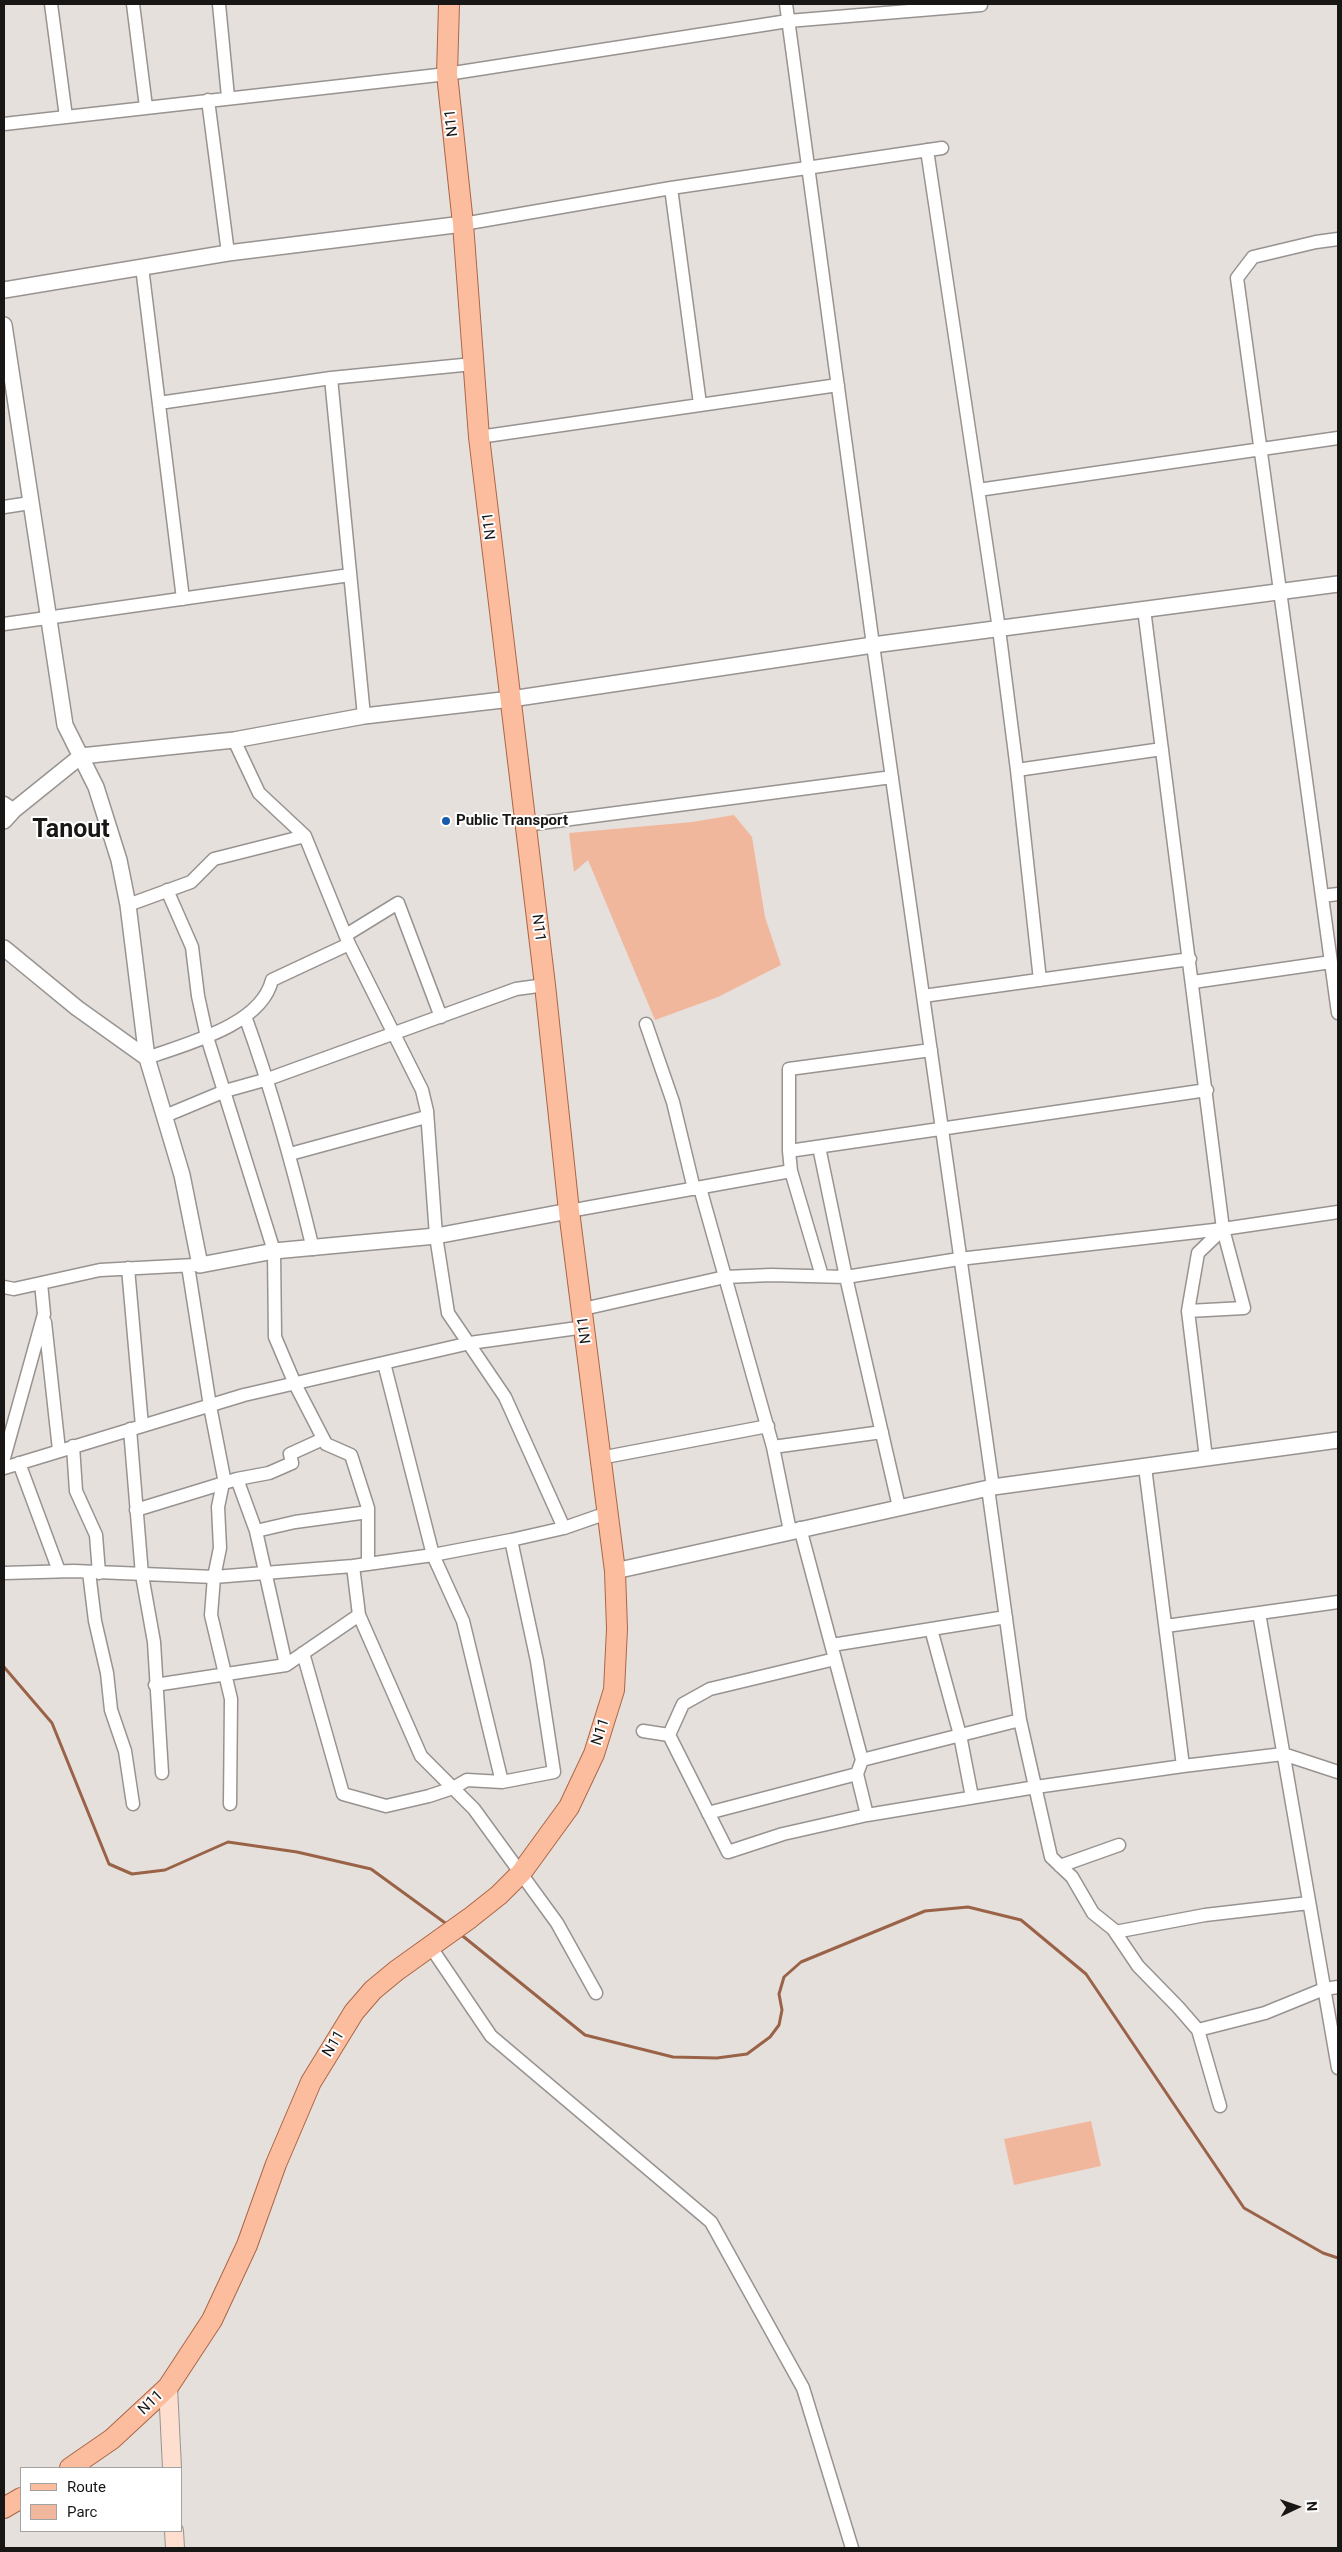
<!DOCTYPE html>
<style>
body{margin:0}
#map{position:relative;width:1342px;height:2552px;overflow:hidden;background:#e6e0dd;font-family:Roboto,sans-serif}
canvas{display:block}
.frame{position:absolute;inset:0;border:5px solid #191716;pointer-events:none}
.legend{position:absolute;left:20px;top:2467px;width:162px;height:65px;box-sizing:border-box;background:#fff;border:1px solid #a3a2a2;margin:0;padding:6px 9px;list-style:none;font-size:15px;color:#191716}
.legend li{display:flex;align-items:center;gap:10px;height:25px}
.legend b{width:25px;border:1px solid #a3a2a2}
.north{position:absolute;left:1272px;top:2482px;width:50px;height:50px;-webkit-text-stroke:4px #fff;paint-order:stroke;rotate:87deg;font-size:14px;font-weight:700;line-height:20px;text-align:center;color:#191716}
.north::after{content:'';display:block;margin:auto;width:18px;height:22px;background:#191716;clip-path:polygon(50% 0,100% 100%,50% 72%,0 100%)}
</style>
<div id="map">
<canvas width="1342" height="2552"></canvas>
<div class="frame"></div>
<ul class="legend">
<li><b style="height:6px;background:#fcbd9f"></b>Route</li>
<li><b style="height:14px;background:#f0b79c"></b>Parc</li>
</ul>
<div class="north">N</div>
</div>
<script>
const ctx = document.querySelector('canvas').getContext('2d');
ctx.lineJoin = 'round';
function fill(path, color) {
  ctx.fillStyle = color;
  ctx.fill(path, 'evenodd');
}
function strokePath(path, color, width, dash) {
  ctx.strokeStyle = color;
  ctx.lineWidth = width;
  ctx.lineCap = dash ? 'butt' : 'round';
  ctx.setLineDash(dash || []);
  ctx.stroke(path);
}
function write(font, color, halo, rows, align = 'center') {
  ctx.font = font + ' Roboto,sans-serif';
  ctx.lineWidth = 4;
  ctx.setLineDash([]);
  ctx.textBaseline = 'middle';
  ctx.strokeStyle = halo;
  ctx.fillStyle = color;
  for (const [text, x, y, turn = 0] of rows) {
    ctx.save();
    ctx.translate(x, y);
    ctx.rotate((+turn || 0) * Math.PI / 180);
    ctx.textAlign = isNaN(turn) ? turn : align;
    if (halo) ctx.strokeText(text, 0, 0);
    ctx.fillText(text, 0, 0);
    ctx.restore();
  }
}
const green = new Path2D(`
 M 734,815 L 752,837 L 765,917 L 781,965 L 718,997 L 655,1020 L 588,860 L 574,872 L 569,833 L 692,822 Z
 M 1091,2121 L 1101,2166 L 1014,2185 L 1004,2139 Z`);
const stream = new Path2D(`
 M 4,1667 L 52,1723 L 109,1864 L 132,1874 L 165,1870 L 228,1842 L 297,1852 L 371,1869 L 448,1925
 M 459,1933 L 585,2035 L 673,2057 L 717,2058 L 747,2054 L 770,2037 L 779,2025 L 782,2010 L 779,1994 L 784,1977 L 801,1962 L 925,1911 L 968,1907 L 1021,1920 L 1086,1974 L 1244,2208 L 1323,2253 L 1338,2258`);
const minor = new Path2D(`
 M 51,4 L 66,117
 M 133,4 L 146,107
 M 219,4 L 228,97
 M 786,4 L 873,645 L 993,1487
 M 208,100 L 228,253
 M 4,124 L 447,74 L 788,21 L 981,5
 M 927,150 L 999,629 L 1017,770 L 1040,980
 M 671,188 L 700,404
 M 463,224 L 671,188 L 942,148
 M 1338,239 L 1316,242 L 1253,257 L 1237,278 L 1338,1013
 M 142,267 L 183,599
 M 331,378 L 364,716
 M 159,403 L 331,378 L 473,364
 M 479,437 L 838,385
 M 978,490 L 1338,438
 M 4,507 L 30,503
 M 1144,609 L 1223,1229 L 1198,1253 L 1188,1311 L 1206,1458
 M 4,624 L 350,575
 M 234,740 L 259,793 L 305,836 L 349,944 L 422,1090 L 427,1111 L 436,1236 L 448,1313 L 505,1397 L 564,1528
 M 1017,770 L 1162,749
 M 4,803 L 14,810
 M 525,825 L 892,777
 M 167,890 L 192,947 L 198,996 L 207,1037 L 274,1251 L 275,1337 L 295,1384 L 326,1444 L 351,1455 L 368,1508 L 368,1564
 M 1322,896 L 1338,894
 M 128,905 L 191,882 L 214,859 L 305,836
 M 346,935 L 398,903 L 441,1017
 M 1193,982 L 1331,962
 M 923,996 L 1190,959
 M 245,1016 C 273,1093 294,1170 313,1249
 M 646,1024 L 673,1102 L 694,1189
 M 147,1058 C 185,1044 261,1026 272,980 L 349,944
 M 165,1116 L 225,1091 L 268,1079 L 516,989 L 545,985
 M 819,1147 L 846,1277 L 899,1507
 M 789,1151 L 1207,1090
 M 290,1154 L 426,1117
 M 700,1188 L 773,1447 L 790,1531
 M 569,1211 L 791,1171
 M 188,1266 L 210,1406 L 224,1478 L 218,1507 L 220,1548 L 214,1577 L 211,1615 L 231,1699 L 230,1804
 M 128,1268 L 142,1426
 M 822,1276 L 791,1171 L 789,1151 L 789,1069 L 931,1050
 M 4,1287 L 14,1289 L 100,1270 L 195,1265
 M 583,1309 L 725,1277 L 771,1275 L 846,1277 L 959,1259 L 1223,1229 L 1338,1212
 M 1188,1311 L 1244,1308 L 1223,1229
 M 45,1322 L 59,1450
 M 384,1363 L 433,1555 L 463,1621 L 502,1782
 M 130,1429 L 142,1575 L 154,1642 L 162,1773
 M 73,1446 L 76,1491 L 96,1535 L 99,1573
 M 773,1447 L 882,1432
 M 4,1458 L 44,1314 L 41,1283
 M 600,1458 L 768,1426
 M 19,1463 L 59,1571
 M 1145,1467 L 1183,1766
 M 4,1468 L 244,1395 L 470,1343 L 585,1327
 M 237,1479 L 256,1531 L 286,1665
 M 988,1488 L 1020,1720 L 1051,1857 L 1072,1877 L 1093,1913 L 1113,1929 L 1138,1966 L 1178,2007 L 1198,2030 L 1220,2106
 M 136,1510 L 237,1479 L 269,1473 L 292,1463 L 290,1454 L 323,1439
 M 800,1528 L 862,1760 L 857,1774 L 867,1815
 M 256,1531 L 295,1522 L 368,1512
 M 353,1566 L 359,1615 L 421,1756 L 474,1809 L 557,1923 L 596,1993
 M 89,1572 L 95,1621 L 107,1673 L 111,1710 L 125,1751 L 133,1804
 M 4,1573 L 74,1571 L 214,1577 L 353,1566 L 433,1555 L 511,1540 L 564,1528 L 607,1513
 M 1259,1613 L 1338,2068
 M 1166,1626 L 1338,1602
 M 931,1629 L 960,1735 L 972,1797
 M 832,1645 L 1006,1617
 M 303,1653 L 343,1794 L 386,1806 L 429,1796 L 453,1788 L 467,1780 L 502,1782 L 554,1772 L 537,1661 L 511,1540
 M 155,1685 L 286,1665 L 359,1615
 M 643,1731 L 669,1735 L 728,1852 L 783,1834 L 867,1815 L 1036,1787 L 1183,1766 L 1283,1754 L 1338,1772
 M 669,1735 L 683,1704 L 710,1689 L 835,1659
 M 862,1760 L 1020,1720
 M 708,1813 L 857,1774
 M 1060,1866 L 1119,1845
 M 1115,1932 L 1205,1915 L 1309,1903
 M 430,1946 L 491,2036 L 711,2222 L 803,2388 L 852,2548
 M 1198,2030 L 1265,2013 L 1324,1989 L 1338,1987`);
const tertiary = new Path2D(`
 M 4,290 L 228,253 L 463,224
 M 4,325 L 65,725 L 96,787 L 119,860 L 128,905 L 147,1058 L 182,1175 L 200,1265 L 274,1251 L 436,1236 L 569,1211
 M 4,821 L 14,810 L 81,756 L 234,740 L 364,716 L 511,699 L 873,645 L 1338,584
 M 4,948 L 77,1008 L 147,1058
 M 615,1571 L 993,1487 L 1338,1440`);
const secondary = new Path2D(`
 M 168,2387 L 172,2468
 M 174,2531 L 175,2548`);
const primary = new Path2D(`
 M 70,2468 L 112,2439 L 168,2387 L 212,2320 L 247,2245 L 276,2164 L 311,2082 L 354,2012 L 373,1990 L 396,1971 L 470,1918 L 499,1895 L 521,1873 L 569,1807 L 594,1754 L 614,1690 L 617,1629 L 615,1571 L 569,1211 L 545,985 L 479,437 L 463,224 L 447,74 L 449,4
 M 4,2508 L 21,2498`);
const markers = [
 [446,821,5,"#175bab"]
];
const streetNames = [
 ["N11",452,123,-96],
 ["N11",490,526,-97],
 ["N11",538,928,83],
 ["N11",585,1330,-97],
 ["N11",601,1732,-72],
 ["N11",334,2044,-59],
 ["N11",151,2403,-43]
];
const poiNames = [
 ["Public Transport",456,821]
];
const townNames = [
 ["Tanout",71,831]
];
fill(green, '#f0b79c');
strokePath(stream, '#9a6348', 3);
strokePath(minor, '#989390', 15);
strokePath(tertiary, '#989390', 18);
strokePath(secondary, '#989390', 20);
strokePath(primary, '#ab6645', 22);
strokePath(minor, '#fff', 12);
strokePath(tertiary, '#fff', 15);
strokePath(secondary, '#fedecf', 18);
strokePath(primary, '#fcbd9f', 20);
for (const [x, y, r, color] of markers) {
  const dot = new Path2D();
  dot.arc(x, y, r, 0, 2 * Math.PI);
  ctx.fillStyle = color;
  ctx.fill(dot);
  strokePath(dot, '#fff', 2);
}
write('15px', '#191716', '#fff', streetNames);
write('bold 15px', '#191716', '#fff', poiNames, 'left');
write('bold 25px', '#191716', '#fff', townNames);
</script>
